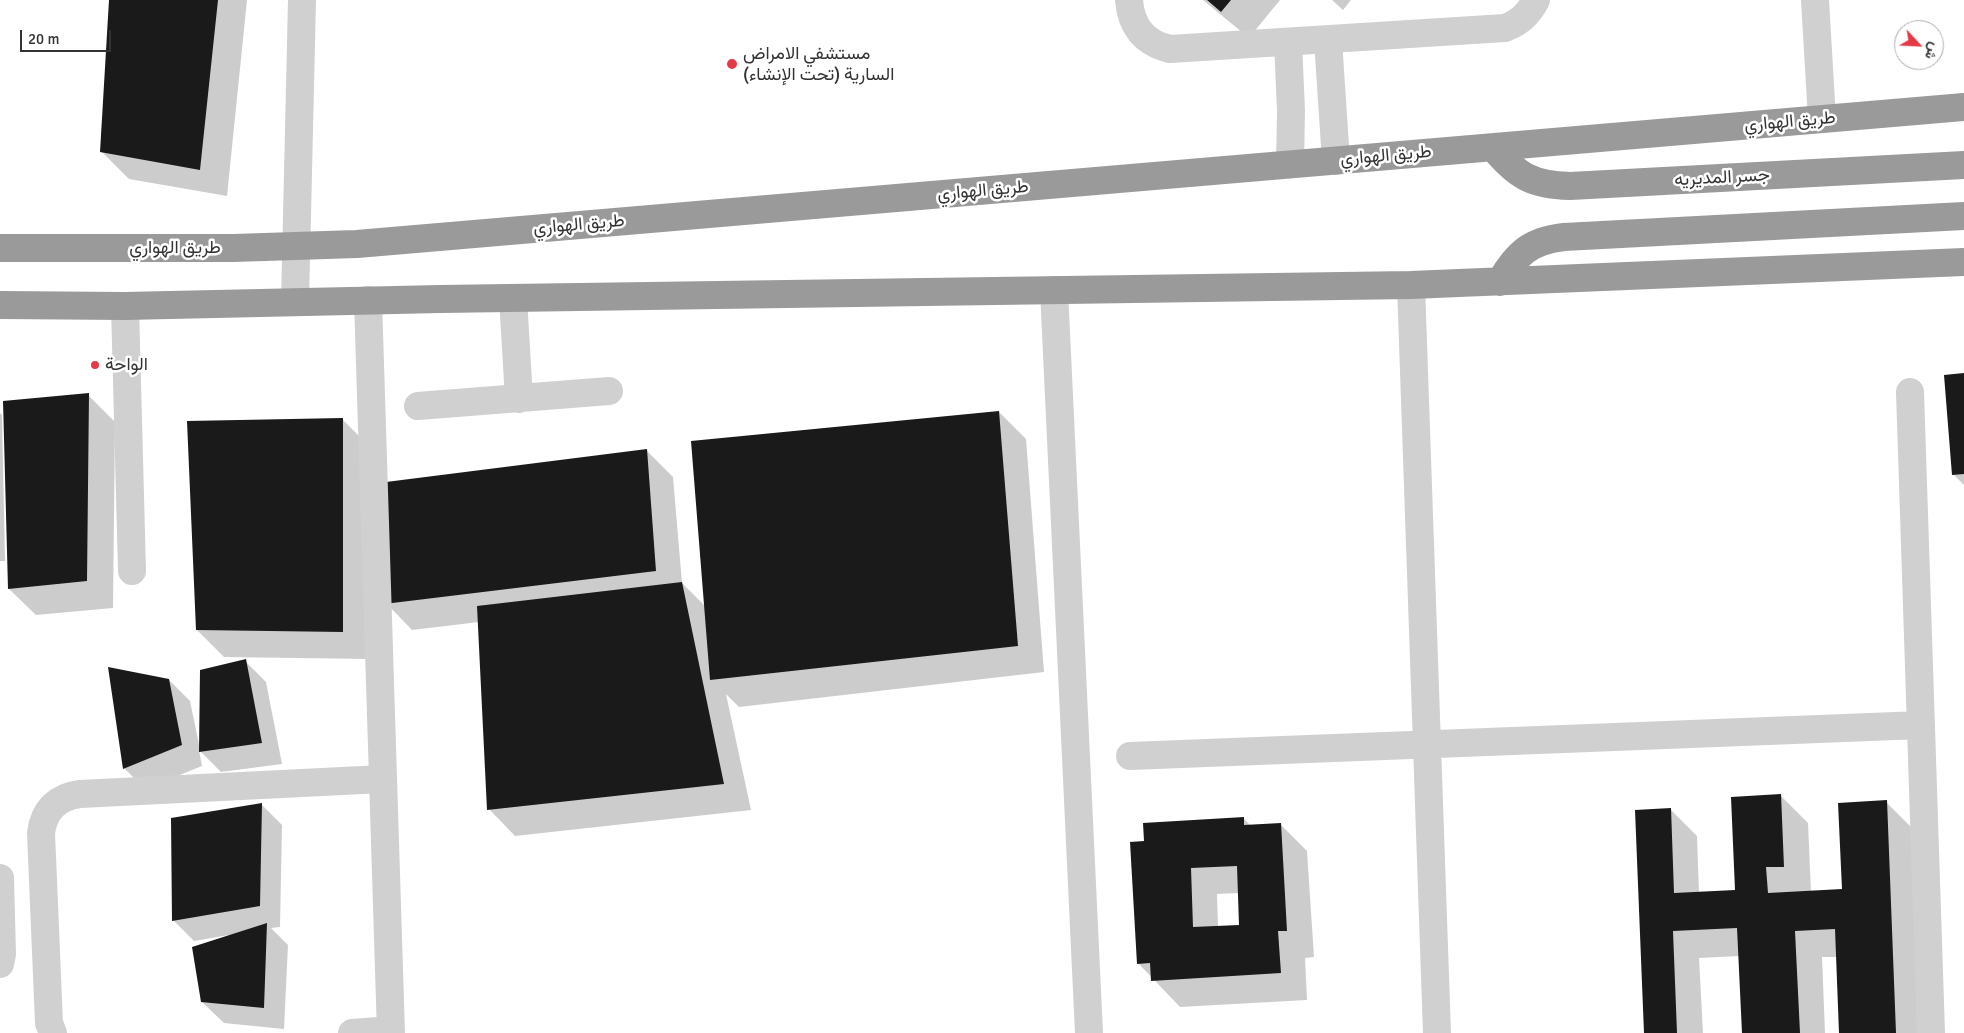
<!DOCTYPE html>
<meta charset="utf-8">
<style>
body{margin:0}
#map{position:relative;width:1964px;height:1033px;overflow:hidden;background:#fff;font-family:Signika,Vazirmatn,sans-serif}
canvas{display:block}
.north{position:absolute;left:1894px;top:20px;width:50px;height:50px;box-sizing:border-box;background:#fff;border:1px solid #adadad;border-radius:50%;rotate:115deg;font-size:14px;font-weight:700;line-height:20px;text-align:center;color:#333}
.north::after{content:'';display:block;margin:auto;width:18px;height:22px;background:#e63946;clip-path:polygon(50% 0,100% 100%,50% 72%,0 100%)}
.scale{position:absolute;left:20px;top:30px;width:91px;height:22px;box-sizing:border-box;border:2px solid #333;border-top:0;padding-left:6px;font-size:15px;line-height:18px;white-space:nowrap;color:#333;-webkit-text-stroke:4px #fff;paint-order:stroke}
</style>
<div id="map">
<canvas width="1964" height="1033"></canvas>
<div class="north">ش</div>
<div class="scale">20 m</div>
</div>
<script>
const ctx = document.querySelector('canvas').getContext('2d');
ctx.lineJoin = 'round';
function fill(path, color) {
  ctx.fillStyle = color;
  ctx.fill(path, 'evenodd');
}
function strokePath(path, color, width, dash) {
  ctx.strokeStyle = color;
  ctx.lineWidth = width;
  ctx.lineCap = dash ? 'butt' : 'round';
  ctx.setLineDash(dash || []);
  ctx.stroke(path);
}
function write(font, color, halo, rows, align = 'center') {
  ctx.font = font + ' Signika,Vazirmatn,sans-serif';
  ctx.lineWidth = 5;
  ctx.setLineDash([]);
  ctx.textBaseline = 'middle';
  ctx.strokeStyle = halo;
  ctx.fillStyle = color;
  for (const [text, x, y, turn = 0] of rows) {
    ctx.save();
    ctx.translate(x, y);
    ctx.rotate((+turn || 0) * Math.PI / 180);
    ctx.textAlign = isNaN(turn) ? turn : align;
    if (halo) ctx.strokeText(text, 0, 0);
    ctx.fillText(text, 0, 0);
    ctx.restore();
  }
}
const shadow = new Path2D(`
 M 110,0 L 247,0 L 227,196 L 129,179 L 102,152 Z
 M 1203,0 L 1280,0 L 1249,38 Z
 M 1332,0 L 1351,0 L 1343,10 Z
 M 1964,374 L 1964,485 L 1953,474 Z
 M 88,395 L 115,422 L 113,608 L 36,615 L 9,589 Z
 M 999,412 L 1026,439 L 1044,672 L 739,707 L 726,694 L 751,810 L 515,836 L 489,809 L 479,622 L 412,630 L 386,603 L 646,450 L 673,477 L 682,583 L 706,607 Z
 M 0,413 L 2,415 L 5,561 L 0,561 Z
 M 342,419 L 369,446 L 369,659 L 224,657 L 197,630 Z
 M 245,661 L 266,682 L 282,764 L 221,772 L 199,750 L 202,766 L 145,789 L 124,768 L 169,680 L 190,701 L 200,749 Z
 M 1781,796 L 1808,823 L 1811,892 L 1843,891 L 1886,802 L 1913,829 L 1922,1033 L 1841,1033 L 1837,957 L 1822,957 L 1825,1033 L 1743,1033 L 1740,956 L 1699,958 L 1703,1033 L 1646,1033 L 1670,809 L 1697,836 L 1699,893 L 1736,891 Z
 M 261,804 L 282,825 L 280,927 L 271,928 L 288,945 L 284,1029 L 224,1023 L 202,1002 L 229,935 L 194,941 L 173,920 Z
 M 1243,818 L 1251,826 L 1280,824 L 1307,851 L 1314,957 L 1305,958 L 1307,1000 L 1180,1007 L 1138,963 L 1145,842 ZM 1239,893 L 1241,926 L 1218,927 L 1217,894 Z`);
const building = new Path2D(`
 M 109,0 L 218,0 L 200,170 L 100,152 Z
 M 1207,0 L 1231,0 L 1221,12 Z
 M 1964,373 L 1964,474 L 1952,475 L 1944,375 Z
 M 89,393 L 87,581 L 8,589 L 3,401 Z
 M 999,411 L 1018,646 L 710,680 L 691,441 Z
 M 343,418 L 343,632 L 196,630 L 187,421 Z
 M 647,449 L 656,571 L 384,604 L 386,482 Z
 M 682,582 L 724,784 L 487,810 L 477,606 Z
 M 246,659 L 262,743 L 199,752 L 200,670 Z
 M 108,667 L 169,679 L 182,745 L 123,769 Z
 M 1781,794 L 1784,867 L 1766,867 L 1768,893 L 1842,889 L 1838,803 L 1887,800 L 1896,1033 L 1839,1033 L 1835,929 L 1795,931 L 1800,1033 L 1742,1033 L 1737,928 L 1673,931 L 1677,1033 L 1644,1033 L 1635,810 L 1671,808 L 1674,893 L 1735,890 L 1731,797 Z
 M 262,803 L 260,906 L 172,921 L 171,818 Z
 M 1244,817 L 1244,825 L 1281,823 L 1287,931 L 1278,931 L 1281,973 L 1151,981 L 1150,963 L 1137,964 L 1130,842 L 1144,841 L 1143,823 ZM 1237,866 L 1239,925 L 1193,927 L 1191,868 Z
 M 267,923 L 264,1008 L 201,1002 L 192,947 Z`);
const minor = new Path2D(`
 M 1129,0 C 1131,26 1144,43 1170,49 L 1505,28 C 1520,22 1528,15 1536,0
 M 1815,0 L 1822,119
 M 1328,40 L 1336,161
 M 1288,42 L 1291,111 L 1290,164
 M 1411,285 L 1437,1033
 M 1054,290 L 1089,1033
 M 513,298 L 519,399
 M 368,300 L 391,1033
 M 295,302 L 302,0
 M 125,306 L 132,571
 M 1910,392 L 1931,1033
 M 418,406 L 609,391
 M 1130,756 L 1921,725
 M 0,878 L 2,954 L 0,964
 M 53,1033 L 49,1023 L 41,833 C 44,810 57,797 80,794 L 383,779
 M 352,1033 L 391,1030`);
const highway = new Path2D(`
 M 1493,147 C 1517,176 1532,185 1570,186 L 1964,165
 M 0,248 L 233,248 L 357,244 L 1964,107
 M 1500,282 C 1517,253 1530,241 1564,237 L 1964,216
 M 0,305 L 125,306 L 440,299 L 1411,285 L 1964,262`);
const markers = [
 [732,64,6,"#e63946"],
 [95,365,5,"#e63946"]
];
const poiNames = [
 ["مستشفي الامراض",743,54],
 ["السارية (تحت الإنشاء)",743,75],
 ["الواحة",105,365]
];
const streetNames = [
 ["طريق الهواري",1790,122,-5],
 ["طريق الهواري",1386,156,-5],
 ["جسر المديريه",1722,178,-3],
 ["طريق الهواري",983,191,-5],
 ["طريق الهواري",579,225,-5],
 ["طريق الهواري",175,248]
];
fill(shadow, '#0003');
fill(building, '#1a1a1a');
strokePath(minor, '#d0d0d0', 28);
strokePath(highway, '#9a9a9a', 28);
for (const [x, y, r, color] of markers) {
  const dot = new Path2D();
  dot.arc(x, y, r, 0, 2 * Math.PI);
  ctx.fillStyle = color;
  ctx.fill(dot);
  strokePath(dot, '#fff', 2);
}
write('18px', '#333', '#fff', poiNames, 'left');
write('18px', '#333', '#fff', streetNames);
</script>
